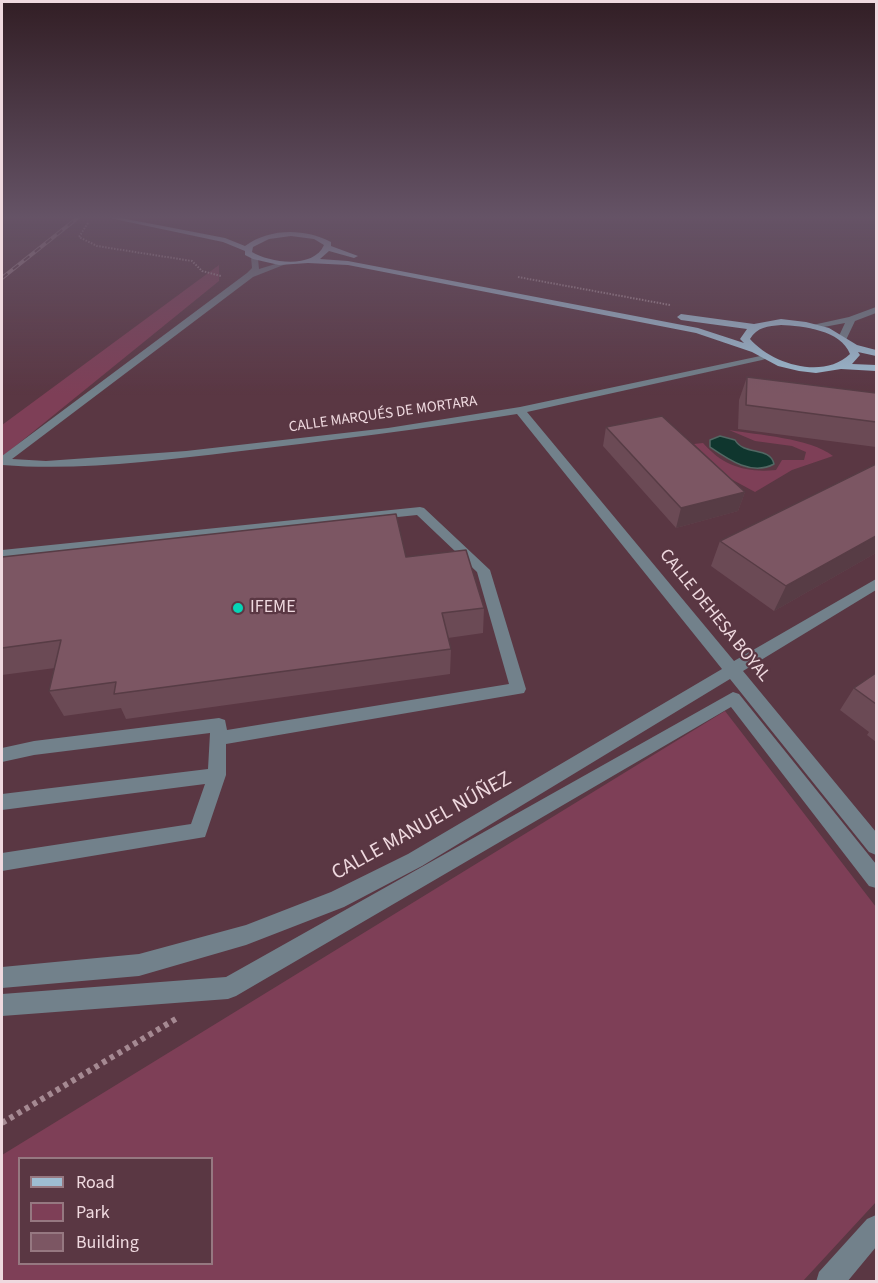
<!DOCTYPE html>
<meta charset="utf-8">
<style>
body{margin:0}
#map{position:relative;width:878px;height:1283px;overflow:hidden;background:#5a3743;font-family:"Source Sans 3",sans-serif}
canvas{display:block}
.frame{position:absolute;inset:0;border:3px solid #efd9df;pointer-events:none}
.legend{position:absolute;left:18px;top:1157px;width:195px;height:108px;box-sizing:border-box;background:#5a3743;border:2px solid #967881;margin:0;padding:8px 10px;list-style:none;font-size:18px;color:#efd9df}
.legend li{display:flex;align-items:center;gap:12px;height:30px}
.legend b{width:30px;border:2px solid #967881}
</style>
<div id="map">
<canvas width="878" height="1283"></canvas>
<div class="frame"></div>
<ul class="legend">
<li><b style="height:8px;background:#9ebdd2"></b>Road</li>
<li><b style="height:16px;background:#7e3f57"></b>Park</li>
<li><b style="height:16px;background:#7c5663"></b>Building</li>
</ul>
</div>
<script>
const ctx = document.querySelector('canvas').getContext('2d');
ctx.lineJoin = 'round';
function fill(path, color) {
  ctx.fillStyle = color;
  ctx.fill(path, 'evenodd');
}
function strokePath(path, color, width, dash) {
  ctx.strokeStyle = color;
  ctx.lineWidth = width;
  ctx.lineCap = dash ? 'butt' : 'round';
  ctx.setLineDash(dash || []);
  ctx.stroke(path);
}
function write(font, color, halo, rows, align = 'center') {
  ctx.font = font + ' "Source Sans 3",sans-serif';
  ctx.lineWidth = 4.5;
  ctx.setLineDash([]);
  ctx.textBaseline = 'middle';
  ctx.strokeStyle = halo;
  ctx.fillStyle = color;
  for (const [text, x, y, turn = 0] of rows) {
    ctx.save();
    ctx.translate(x, y);
    ctx.rotate((+turn || 0) * Math.PI / 180);
    ctx.textAlign = isNaN(turn) ? turn : align;
    if (halo) ctx.strokeText(text, 0, 0);
    ctx.fillText(text, 0, 0);
    ctx.restore();
  }
}
const green = new Path2D(`
 M 219,265 L 219,281 L 2,457 L 2,425 Z
 M 729,430 C 758,435 810,438 833,456 L 792,470 L 755,492 L 731,479 L 694,444 L 703,443 C 723,466 746,473 776,470 L 782,460 L 804,460 L 806,452 L 792,446 L 755,441 Z
 M 725,711 L 876,907 L 876,1202 L 803,1281 L 2,1281 L 2,1155 ZM 212,1158 L 212,1264 L 20,1264 L 20,1158 Z`);
const water = new Path2D(`
 M 720,436 L 735,440 C 744,456 770,446 774,464 C 752,476 729,460 710,447 L 710,440 Z`);
const pathFar1 = new Path2D(`
 M 88,223 L 79,237 L 97,246 L 192,261 L 202,271 L 221,276
 M 518,277 L 670,305`);
const path = new Path2D(`
 M 2,1123 L 179,1017`);
const minor = new Path2D(`
 M 251,257 L 258,259 L 259,269 L 282,262 L 286,264 L 253,277 L 12,459 L 46,461 L 186,451 L 388,428 L 520,407 L 765,355 L 765,359 L 762,360 L 527,412 L 734,661 L 876,579 L 876,590 L 743,671 L 876,832 L 876,855 L 869,852 L 730,679 L 422,866 L 344,907 L 246,945 L 139,976 L 2,988 L 2,967 L 139,954 L 246,925 L 331,892 L 408,854 L 722,669 L 517,414 C 423,429 328,441 233,452 C 157,461 78,471 2,465 L 2,456 L 247,273 L 252,268 Z
 M 876,307 L 876,313 L 855,321 L 846,340 L 838,338 L 845,323 L 813,329 L 808,326 L 849,317 Z
 M 420,507 L 424,508 L 490,570 L 526,689 L 524,693 L 226,744 L 226,775 L 205,837 L 2,871 L 2,853 L 191,824 L 205,784 L 2,810 L 2,794 L 208,769 L 210,733 L 34,755 L 2,762 L 2,748 L 34,741 L 219,718 L 225,720 L 227,730 L 509,684 L 477,572 L 417,515 L 2,558 L 2,550 Z
 M 733,692 L 739,694 L 876,864 L 876,888 L 869,886 L 731,707 L 236,996 L 228,999 L 2,1016 L 2,994 L 226,977 Z
 M 876,1215 L 876,1247 L 847,1282 L 816,1282 L 819,1272 L 867,1219 Z`);
const major = new Path2D(`
 M 100,216 L 111,216 L 225,238 L 245,246 C 269,228 305,228 331,242 L 331,246 L 358,256 L 354,258 L 329,251 L 320,259 L 348,261 L 698,328 L 744,343 L 740,339 L 747,329 L 681,320 L 677,317 L 681,314 L 754,324 L 781,319 L 806,322 L 829,328 L 857,345 L 876,350 L 876,356 L 858,352 L 860,355 L 852,364 L 876,365 L 876,371 L 841,369 L 816,373 L 799,371 L 778,366 L 752,352 L 696,333 L 348,265 L 308,263 L 279,265 L 253,259 L 245,255 L 245,251 L 223,242 ZM 291,236 L 314,239 L 324,245 C 314,269 270,263 252,252 L 253,247 L 269,239 ZM 781,325 C 803,326 841,330 850,354 C 823,380 772,364 750,339 C 757,327 768,326 781,325 Z`);
const rail = new Path2D(`
 M 2,278 L 80,216`);
const wall = new Path2D(`
 M 747,377 L 876,393 L 876,447 L 738,429 L 739,400 Z
 M 606,427 L 745,492 L 738,511 L 676,528 L 603,446 Z
 M 876,464 L 876,553 L 774,611 L 711,566 L 720,541 Z
 M 2,557 L 406,557 L 484,608 L 483,633 L 448,638 L 451,649 L 450,674 L 126,719 L 121,708 L 64,716 L 49,691 L 55,668 L 2,675 Z
 M 876,673 L 876,742 L 867,735 L 869,732 L 840,710 L 854,688 Z`);
const shadedWall = new Path2D(`
 M 745,492 L 738,511 L 676,528 L 681,508 Z
 M 876,536 L 876,553 L 774,611 L 786,586 Z`);
const building = new Path2D(`
 M 747,377 L 876,393 L 876,422 L 746,405 Z
 M 662,416 L 745,492 L 681,508 L 606,427 Z
 M 876,464 L 876,536 L 786,586 L 720,541 Z
 M 396,514 L 406,557 L 466,550 L 484,608 L 442,613 L 451,649 L 114,694 L 116,682 L 49,691 L 61,640 L 2,648 L 2,557 Z
 M 876,673 L 876,704 L 854,688 Z`);
const markers = [
 [238,608,6,"#05d5b6"]
];
const farStreetnames = [
 ["CALLE MARQUÉS DE MORTARA",383,415,-8]
];
const poiNames = [
 ["IFEME",250,608]
];
const streetNames = [
 ["CALLE DEHESA BOYAL",714,616,51]
];
const nearStreetnames = [
 ["CALLE MANUEL NÚÑEZ",422,827,-29]
];
fill(green, '#7e3f57');
fill(water, '#0f362e');
strokePath(water, '#526763', 1.5);
strokePath(pathFar1, '#a58992', 2, [1.5, 1.5]);
strokePath(path, '#a58992', 6, [4.5, 4.5]);
fill(minor, '#72818b');
fill(major, '#9ebdd2');
strokePath(rail, '#9f828b', 4);
strokePath(rail, '#5a3743', 2, [7]);
fill(wall, '#6b4a55');
fill(shadedWall, '#573c45');
fill(building, '#7c5663');
strokePath(building, '#573c45', 1.5);
const sky = ctx.createLinearGradient(0, 0, 0, 395);
sky.addColorStop(0, '#321e25');
sky.addColorStop(0.55, '#655366');
sky.addColorStop(1, '#65536600');
ctx.fillStyle = sky;
ctx.fillRect(0, 0, 878, 395);
for (const [x, y, r, color] of markers) {
  const dot = new Path2D();
  dot.arc(x, y, r, 0, 2 * Math.PI);
  ctx.fillStyle = color;
  ctx.fill(dot);
  strokePath(dot, '#5a3743', 2);
}
write('15px', '#efd9df', '#5a3743', farStreetnames);
write('18px', '#efd9df', '#5a3743', poiNames, 'left');
write('18px', '#efd9df', '#5a3743', streetNames);
write('21px', '#efd9df', '#5a3743', nearStreetnames);
</script>
